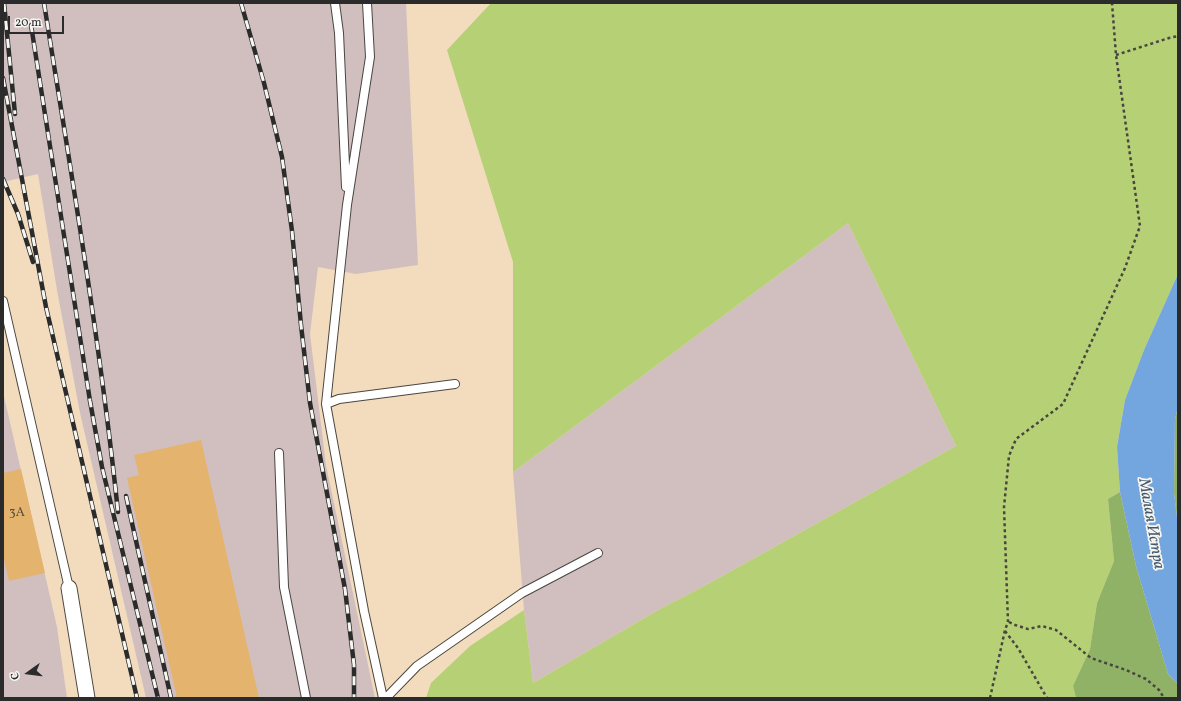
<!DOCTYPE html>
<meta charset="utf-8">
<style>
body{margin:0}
#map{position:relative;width:1181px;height:701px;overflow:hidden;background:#f3dcbd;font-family:Vollkorn,serif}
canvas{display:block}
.frame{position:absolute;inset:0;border:4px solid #2b2b2b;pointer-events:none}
.north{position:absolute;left:8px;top:653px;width:40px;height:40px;-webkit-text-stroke:3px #f6f6f2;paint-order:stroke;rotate:256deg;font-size:11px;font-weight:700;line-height:16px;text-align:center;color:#2b2b2b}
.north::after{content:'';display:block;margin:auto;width:14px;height:18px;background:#2b2b2b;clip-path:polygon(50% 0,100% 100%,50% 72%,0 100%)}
.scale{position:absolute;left:8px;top:16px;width:56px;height:18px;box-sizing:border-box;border:2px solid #2b2b2b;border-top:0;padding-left:5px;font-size:12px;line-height:14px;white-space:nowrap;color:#2b2b2b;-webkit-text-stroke:3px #f6f6f2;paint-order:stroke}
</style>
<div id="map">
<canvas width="1181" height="701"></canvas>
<div class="frame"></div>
<div class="north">С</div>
<div class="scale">20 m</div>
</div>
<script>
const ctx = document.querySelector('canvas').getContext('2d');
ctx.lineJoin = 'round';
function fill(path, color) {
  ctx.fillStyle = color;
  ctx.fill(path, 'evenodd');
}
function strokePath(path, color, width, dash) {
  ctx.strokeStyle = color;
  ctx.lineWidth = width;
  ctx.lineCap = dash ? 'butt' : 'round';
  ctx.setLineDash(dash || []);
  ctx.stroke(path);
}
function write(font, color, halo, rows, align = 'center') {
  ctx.font = font + ' Vollkorn,serif';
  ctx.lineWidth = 3.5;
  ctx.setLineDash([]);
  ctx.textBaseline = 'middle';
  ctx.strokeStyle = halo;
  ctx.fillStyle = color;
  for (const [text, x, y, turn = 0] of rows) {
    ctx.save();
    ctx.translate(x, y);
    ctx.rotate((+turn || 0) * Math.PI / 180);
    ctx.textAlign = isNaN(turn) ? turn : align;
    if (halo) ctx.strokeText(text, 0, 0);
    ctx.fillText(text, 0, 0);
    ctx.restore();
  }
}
const industrial = new Path2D(`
 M 3,3 L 406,3 L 418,265 L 356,274 L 318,267 L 310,334 L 326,465 L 375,698 L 146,698 L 80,413 L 57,290 L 38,174 L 3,182 Z
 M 848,223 L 956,446 L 708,584 L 660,609 L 533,683 L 524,610 L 513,472 Z
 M 3,392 L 57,627 L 67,698 L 3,698 Z`);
const green = new Path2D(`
 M 491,3 L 1178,3 L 1178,274 L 1144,350 L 1125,400 L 1117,447 L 1120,492 L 1108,499 L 1114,561 L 1097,603 L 1090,649 L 1073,686 L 1076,698 L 426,698 L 431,683 L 470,646 L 524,610 L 533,683 L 660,609 L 708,584 L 956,446 L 848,223 L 513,472 L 513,262 L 447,50 Z`);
const forest = new Path2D(`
 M 1178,407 L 1178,525 L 1174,493 L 1175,419 Z
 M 1120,492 L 1136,566 L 1168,674 L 1178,684 L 1178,698 L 1076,698 L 1073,686 L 1090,649 L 1097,603 L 1114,561 L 1108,499 Z`);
const water = new Path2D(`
 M 1178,274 L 1178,407 L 1175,419 L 1174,493 L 1178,525 L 1178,684 L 1168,674 L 1136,566 L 1120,492 L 1117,447 L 1125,400 L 1144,350 Z`);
const building = new Path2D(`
 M 201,440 L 259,698 L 177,698 L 127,478 L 139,475 L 134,455 Z
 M 21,469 L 45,573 L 9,581 L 3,555 L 3,473 Z`);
const path = new Path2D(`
 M 1116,55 L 1169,38 L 1178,36
 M 1009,622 L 1015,625 L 1028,629 L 1042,626 L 1056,630 L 1091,658 L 1126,670 L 1146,679 L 1159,690 L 1164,698
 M 1005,631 L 1018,648 L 1047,698
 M 990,698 L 1005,630 L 1008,622 L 1004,507 L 1009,456 L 1016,439 L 1063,404 L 1125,268 L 1140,226 L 1116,55 L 1112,3`);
const lane = new Path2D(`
 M 335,3 L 339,33 L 346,187
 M 367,3 L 370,57 L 347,205 L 326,404 L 364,611 L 383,698
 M 3,301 L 69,588
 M 326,404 L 339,399 L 455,384
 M 279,453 L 284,587 L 306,698
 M 386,698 L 417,666 L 522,593 L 598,553`);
const street = new Path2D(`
 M 69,588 L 87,698`);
const rail = new Path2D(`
 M 4,3 L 15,114
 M 44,3 C 71,172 100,341 118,512
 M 241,3 L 264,83 L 282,157 L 292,231 L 301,325 L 310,403 L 345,589 L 354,665 L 354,698
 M 31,25 L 90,401 L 102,467 L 158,698
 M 3,78 L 46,307 L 137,698
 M 3,179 L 18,214 L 33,262
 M 126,496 L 171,698`);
const numberNames = [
 ["3А",17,514]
];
const waterNames = [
 ["Малая Истра",1150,524,80]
];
fill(industrial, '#d1bfbf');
fill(green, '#b6d076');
fill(forest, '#90b267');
fill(water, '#73a6df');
fill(building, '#e4b36d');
strokePath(lane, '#494641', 10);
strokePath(street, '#494641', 17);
strokePath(path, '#494641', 2.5, [3, 3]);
strokePath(lane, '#fff', 8);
strokePath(street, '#fff', 15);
strokePath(rail, '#2b2b2b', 4.5);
strokePath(rail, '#f6f6f2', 3, [9]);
write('13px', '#594d3c', null, numberNames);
write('italic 16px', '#44566a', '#f6f6f2', waterNames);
</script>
